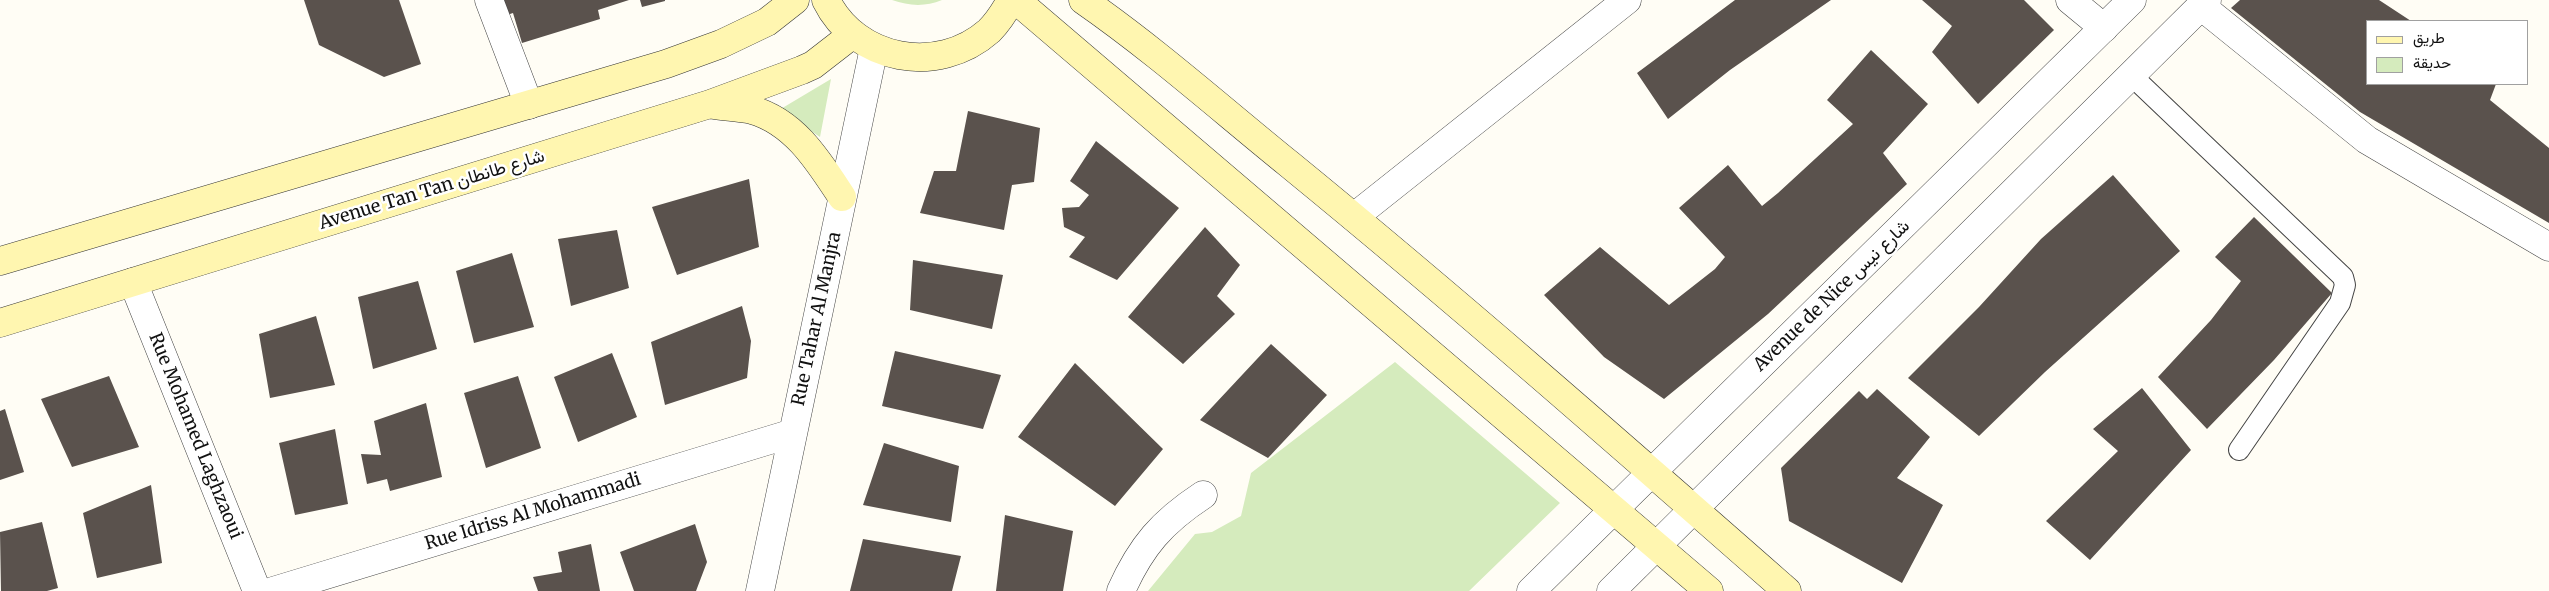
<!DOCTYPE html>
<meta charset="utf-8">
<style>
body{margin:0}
#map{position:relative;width:2549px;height:591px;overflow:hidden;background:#fffdf5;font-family:Merriweather,Vazirmatn,serif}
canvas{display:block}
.legend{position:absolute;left:2366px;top:20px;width:162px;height:65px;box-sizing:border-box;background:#fff;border:1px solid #a0a0a0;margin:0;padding:6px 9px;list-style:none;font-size:15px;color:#111}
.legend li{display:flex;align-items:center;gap:10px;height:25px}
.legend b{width:25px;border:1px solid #a0a0a0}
</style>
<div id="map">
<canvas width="2549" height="591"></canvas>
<ul class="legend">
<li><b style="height:6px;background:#fff6b0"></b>طريق</li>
<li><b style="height:14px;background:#d5ebbd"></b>حديقة</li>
</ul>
</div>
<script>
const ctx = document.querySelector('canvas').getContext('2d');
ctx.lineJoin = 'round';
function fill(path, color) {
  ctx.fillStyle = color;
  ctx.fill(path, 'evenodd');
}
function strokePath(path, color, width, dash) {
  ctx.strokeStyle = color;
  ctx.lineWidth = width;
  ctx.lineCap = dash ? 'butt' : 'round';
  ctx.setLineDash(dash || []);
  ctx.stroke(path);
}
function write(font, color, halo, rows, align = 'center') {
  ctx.font = font + ' Merriweather,Vazirmatn,serif';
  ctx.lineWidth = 5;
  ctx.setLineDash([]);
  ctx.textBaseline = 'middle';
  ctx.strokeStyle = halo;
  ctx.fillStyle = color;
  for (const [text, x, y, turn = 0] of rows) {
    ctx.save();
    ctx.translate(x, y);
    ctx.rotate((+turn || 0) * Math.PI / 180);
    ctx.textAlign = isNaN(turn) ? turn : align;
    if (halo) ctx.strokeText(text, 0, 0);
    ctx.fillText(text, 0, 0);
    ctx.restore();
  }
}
const green = new Path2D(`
 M 892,0 L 942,0 C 925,7 909,6 892,0 Z
 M 831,79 L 820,137 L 779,110 Z
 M 1395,362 L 1560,503 L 1469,591 L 1148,591 L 1195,534 L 1212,532 L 1241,516 L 1251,473 Z`);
const building = new Path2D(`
 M 304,0 L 399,0 L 421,64 L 384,77 L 319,45 Z
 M 499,0 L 629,0 L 598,10 L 600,19 L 522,43 L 513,13 L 504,16 Z
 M 640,0 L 665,0 L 665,1 L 642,7 Z
 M 1735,0 L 1831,0 L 1730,70 L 1668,119 L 1637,73 Z
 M 1922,0 L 2024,0 L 2054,30 L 1978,104 L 1932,52 L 1952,26 Z
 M 2240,0 L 2379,0 L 2411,21 L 2368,21 L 2368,84 L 2496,84 L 2490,100 L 2549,148 L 2549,223 L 2360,112 L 2231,8 Z
 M 1871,50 L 1928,104 L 1883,153 L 1907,184 L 1768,314 L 1664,399 L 1604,357 L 1544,295 L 1600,247 L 1669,305 L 1715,269 L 1725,257 L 1679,208 L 1728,165 L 1762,206 L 1778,193 L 1853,124 L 1827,100 Z
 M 968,111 L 1040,128 L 1034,182 L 1012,185 L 1004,230 L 920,213 L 934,171 L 956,171 Z
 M 1096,141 L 1179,208 L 1117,280 L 1069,257 L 1085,237 L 1064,227 L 1062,208 L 1079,207 L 1089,195 L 1070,181 Z
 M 2113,175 L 2180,251 L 2045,372 L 1979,436 L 1908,378 L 1979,307 L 2041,239 Z
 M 749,179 L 759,247 L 677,275 L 652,207 Z
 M 2254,217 L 2332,293 L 2274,360 L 2207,429 L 2158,377 L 2211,320 L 2241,281 L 2215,257 Z
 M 1205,227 L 1240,265 L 1217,296 L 1235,314 L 1183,364 L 1128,317 Z
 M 617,230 L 629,288 L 571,306 L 558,239 Z
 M 512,253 L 534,327 L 474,343 L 456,271 Z
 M 913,260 L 1003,275 L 992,329 L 910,310 Z
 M 418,281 L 437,349 L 373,369 L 358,297 Z
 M 742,306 L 751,341 L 747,378 L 665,405 L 651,342 Z
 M 316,316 L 335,385 L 270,398 L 259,334 Z
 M 1271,344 L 1327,395 L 1268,458 L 1200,420 Z
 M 895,351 L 1001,375 L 983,429 L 882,406 Z
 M 612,353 L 637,417 L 578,442 L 554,377 Z
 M 1075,363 L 1163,449 L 1115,506 L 1018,437 Z
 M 109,376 L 139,447 L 72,467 L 41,399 Z
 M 518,376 L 541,448 L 486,468 L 464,393 Z
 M 2142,388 L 2191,450 L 2090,560 L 2046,521 L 2118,451 L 2093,429 Z
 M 1877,389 L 1930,437 L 1897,478 L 1943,505 L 1902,583 L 1789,521 L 1781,468 L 1859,391 L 1867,399 Z
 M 426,403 L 442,477 L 390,491 L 387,479 L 367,484 L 361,454 L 381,455 L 374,421 Z
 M 5,409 L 24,472 L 0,480 L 0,411 Z
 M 335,429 L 348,504 L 295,515 L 279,443 Z
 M 884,443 L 959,466 L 951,522 L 863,505 Z
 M 151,485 L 162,563 L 97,578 L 83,513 Z
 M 1005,515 L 1073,531 L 1063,591 L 996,591 Z
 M 42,522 L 58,588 L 47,591 L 1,591 L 0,532 Z
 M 695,524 L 707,562 L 696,591 L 634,591 L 620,552 Z
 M 863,539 L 961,556 L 952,591 L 850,591 Z
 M 591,544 L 600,591 L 538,591 L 533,577 L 562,572 L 558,552 Z`);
const service = new Path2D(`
 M 2132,76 L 2343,277 L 2345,285 L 2340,303 L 2239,450`);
const pedestrian = new Path2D(`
 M 2201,6 L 2367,140 L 2549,247`);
const minor = new Path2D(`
 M 489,0 L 529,105
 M 2070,0 L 2104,28
 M 1354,217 L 1627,0
 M 133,282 L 257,591
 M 273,591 L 793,433
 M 760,591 L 874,48
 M 1121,591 C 1141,546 1162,522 1203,495`);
const tertiary = new Path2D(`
 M 1531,591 L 2132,0
 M 1611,591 L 2207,0`);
const secondary = new Path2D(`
 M 826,0 C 856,61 938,76 989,31 C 998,22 1005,11 1011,0
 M 1016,0 L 1709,591
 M 1083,0 C 1155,50 1221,109 1289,164 C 1458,302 1623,447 1787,591
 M 714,105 C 726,107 740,107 752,110 C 795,122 819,162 842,197
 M 0,261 L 666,64 L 721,44 L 767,22 L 795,0
 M 0,323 L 710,104 L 802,70 L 813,65 L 853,34`);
const streetNames = [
 ["Avenue Tan Tan شارع طانطان",432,190,-17],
 ["Avenue de Nice شارع نيس",1832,296,-44],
 ["Rue Tahar Al Manjra",817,319,-78],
 ["Rue Mohamed Laghzaoui",195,436,68],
 ["Rue Idriss Al Mohammadi",533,512,-17]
];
fill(green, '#d5ebbd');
fill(building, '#5a524d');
strokePath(service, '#444', 22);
strokePath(pedestrian, '#444', 29);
strokePath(minor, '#444', 29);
strokePath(tertiary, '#444', 29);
strokePath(secondary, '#333', 29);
strokePath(service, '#fff', 20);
strokePath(pedestrian, '#fff', 28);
strokePath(minor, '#fff', 28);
strokePath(tertiary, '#fff', 28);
strokePath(secondary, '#fff6b0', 28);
write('18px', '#111', '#fff', streetNames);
</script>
